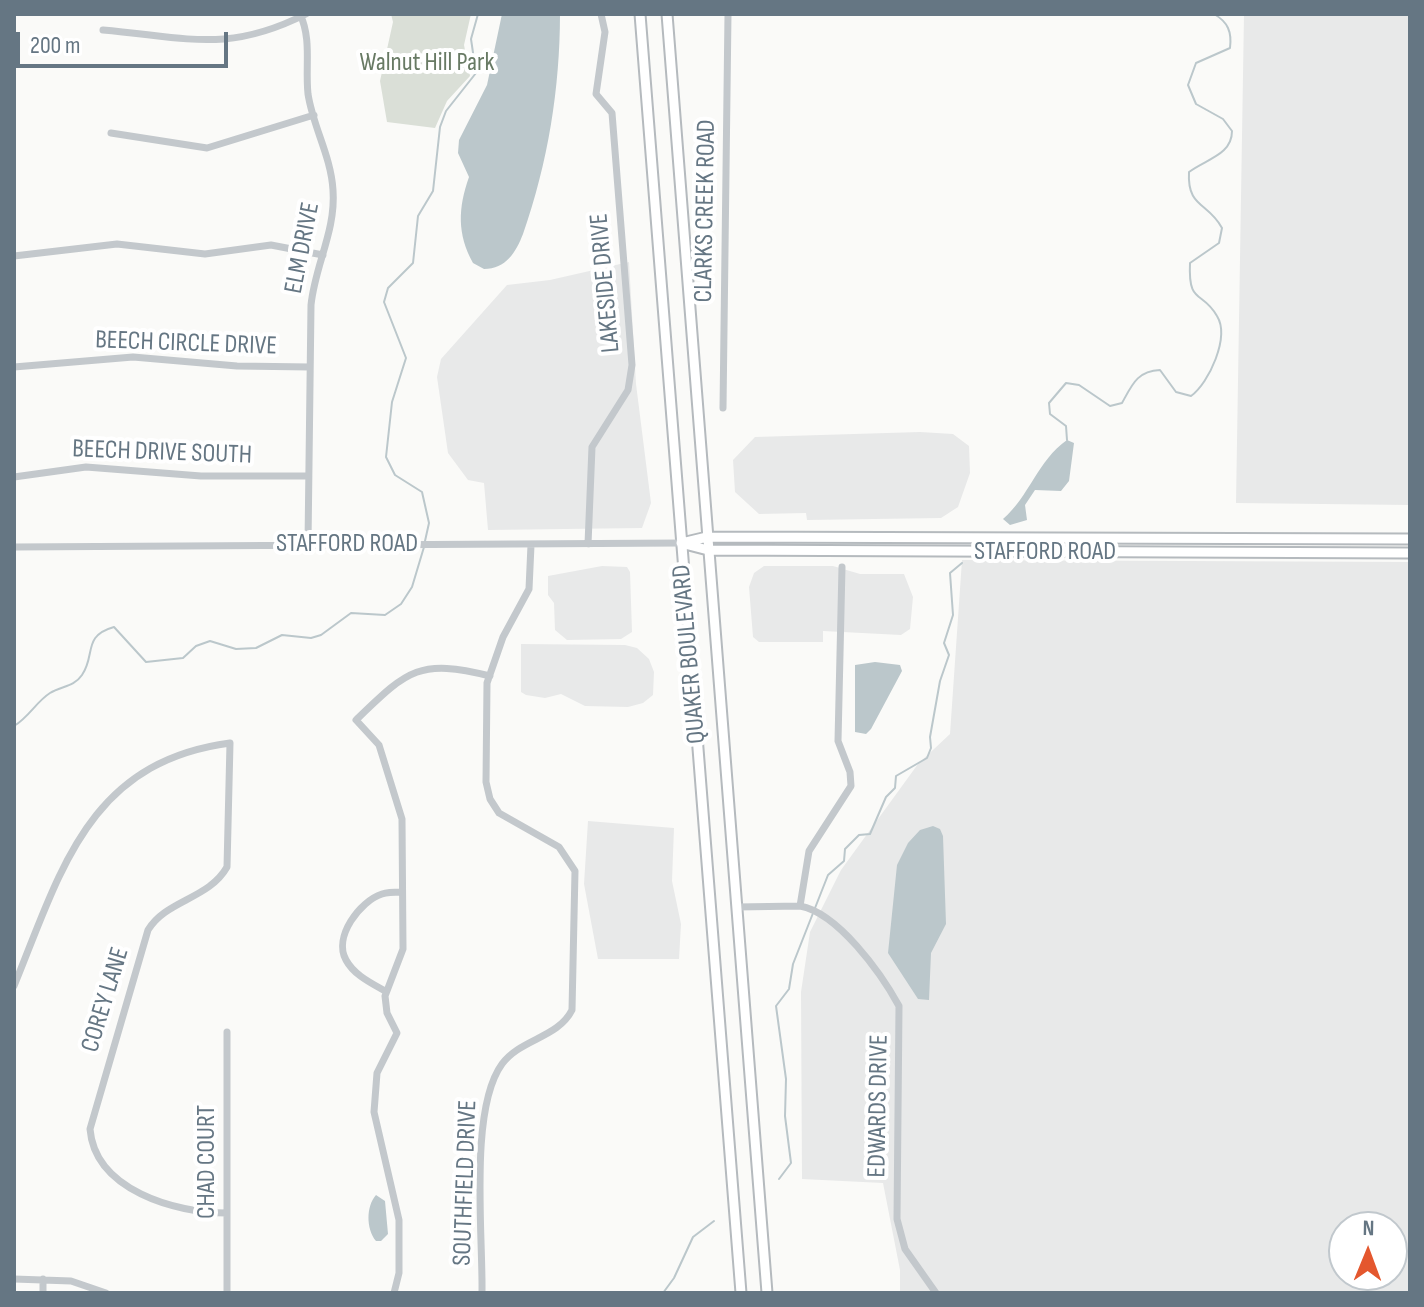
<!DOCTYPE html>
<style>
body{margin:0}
#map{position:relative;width:1424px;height:1307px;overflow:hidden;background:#fafaf8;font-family:"Sofia Sans Condensed",sans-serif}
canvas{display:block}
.frame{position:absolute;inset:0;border:16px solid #657683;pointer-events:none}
.north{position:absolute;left:1328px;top:1211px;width:80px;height:80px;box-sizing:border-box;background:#fff;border:2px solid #c1c8cd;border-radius:50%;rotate:1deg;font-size:22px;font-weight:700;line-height:32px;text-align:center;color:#657683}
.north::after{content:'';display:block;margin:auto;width:28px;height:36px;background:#e4572e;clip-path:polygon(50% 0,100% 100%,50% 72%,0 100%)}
.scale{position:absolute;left:16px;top:32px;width:212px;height:36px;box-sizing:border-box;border:4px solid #657683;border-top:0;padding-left:10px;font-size:24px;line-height:28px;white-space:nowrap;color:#657683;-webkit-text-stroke:6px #fff;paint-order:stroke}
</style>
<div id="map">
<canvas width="1424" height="1307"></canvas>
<div class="frame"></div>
<div class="north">N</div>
<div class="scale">200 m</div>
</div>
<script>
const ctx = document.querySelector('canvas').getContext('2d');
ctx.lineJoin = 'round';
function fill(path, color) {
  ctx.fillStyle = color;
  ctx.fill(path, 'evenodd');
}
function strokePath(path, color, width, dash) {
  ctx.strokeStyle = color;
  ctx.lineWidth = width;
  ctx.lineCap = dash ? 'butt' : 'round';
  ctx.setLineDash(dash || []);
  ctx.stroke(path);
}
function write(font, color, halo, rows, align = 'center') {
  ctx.font = font + ' "Sofia Sans Condensed",sans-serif';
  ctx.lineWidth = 8;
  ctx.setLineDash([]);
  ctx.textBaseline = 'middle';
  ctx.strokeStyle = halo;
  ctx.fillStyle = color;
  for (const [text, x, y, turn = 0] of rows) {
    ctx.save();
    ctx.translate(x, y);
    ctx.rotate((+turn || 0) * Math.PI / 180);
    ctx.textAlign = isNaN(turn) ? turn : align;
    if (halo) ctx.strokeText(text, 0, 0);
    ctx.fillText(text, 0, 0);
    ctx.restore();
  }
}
const built = new Path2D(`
 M 1244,14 L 1410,14 L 1410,505 L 1236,503 Z
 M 629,262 L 636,384 L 651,503 L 642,528 L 488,530 L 484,483 L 468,480 L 448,453 L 437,377 L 441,359 L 507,285 L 550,280 Z
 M 920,432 L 953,434 L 969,446 L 970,473 L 958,507 L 941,518 L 807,520 L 806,513 L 759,514 L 735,492 L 733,460 L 755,437 Z
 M 962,560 L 1410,562 L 1410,1293 L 900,1293 L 900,1270 L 883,1183 L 802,1179 L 801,992 L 810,932 L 841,870 L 918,764 L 950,734 ZM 1344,1227 L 1392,1227 L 1392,1275 L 1344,1275 Z
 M 602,566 L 627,567 L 630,572 L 632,632 L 621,639 L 567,640 L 555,630 L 554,603 L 548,595 L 548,576 Z
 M 764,566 L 833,566 L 860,574 L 904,574 L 913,597 L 910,629 L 901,635 L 823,631 L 823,642 L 759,642 L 753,637 L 749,587 L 754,573 Z
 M 521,644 L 625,645 L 637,648 L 649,659 L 654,672 L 653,695 L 643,703 L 628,707 L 585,706 L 561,694 L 545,698 L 526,695 L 521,692 Z
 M 588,821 L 674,828 L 672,881 L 681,924 L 679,959 L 598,959 L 584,884 Z`);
const green = new Path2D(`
 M 391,14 L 471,14 L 464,45 L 470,76 L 447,101 L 435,128 L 387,122 L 380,81 L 393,22 Z`);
const water = new Path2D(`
 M 502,14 L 560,14 C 560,88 548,163 523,234 C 516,252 506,269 484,269 L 473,263 C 457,234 458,208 469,177 L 458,153 L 459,140 L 487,85 Z
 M 1067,440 L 1074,443 L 1069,481 L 1061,491 L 1035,490 L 1025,505 L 1027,520 L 1010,525 L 1003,519 C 1029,497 1038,460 1067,440 Z
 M 875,662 L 900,665 L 902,671 L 871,729 L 866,734 L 855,732 L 855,665 Z
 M 933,826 L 940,829 L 943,836 L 946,924 L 931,953 L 929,1000 L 918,999 L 888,953 L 897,865 L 908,843 L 920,830 Z
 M 376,1195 L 385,1201 L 388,1234 L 381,1241 L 376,1241 C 366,1229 366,1206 376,1195 Z`);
const stream = new Path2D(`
 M 1067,440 L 1066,426 L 1050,414 L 1049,403 L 1066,383 L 1079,385 L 1110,406 L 1122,403 C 1132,385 1137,371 1160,370 L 1176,392 L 1191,396 C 1209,383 1230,337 1217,316 C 1202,290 1188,305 1190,263 L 1219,243 L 1222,228 C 1208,202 1187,208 1189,172 C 1206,159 1232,155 1232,131 L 1223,119 L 1196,104 L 1188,85 L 1196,63 L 1230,48 C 1232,32 1228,22 1214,14
 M 425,541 L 429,523 L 422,492 L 395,475 L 386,457 L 392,402 L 406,358 L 384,302 L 388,288 L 413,263 L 418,216 L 433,191 L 440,127 L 446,111 L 476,73 L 471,39 L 478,14
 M 14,726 C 29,717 36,702 50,693 C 61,686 74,687 82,675 C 96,655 82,636 114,627 L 146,662 L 183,658 L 196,646 L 210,641 L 236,649 L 256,648 L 282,635 L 311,638 L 321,635 L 351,613 L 385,615 L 401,604 L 412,587 L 424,547
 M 779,1179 L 791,1163 L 785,1116 L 786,1079 L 776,1006 L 789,989 L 793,964 L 828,875 L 844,861 L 845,849 L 859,835 L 870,834 L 886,797 L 895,788 L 896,776 L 927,758 L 931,748 L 930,737 L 940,681 L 949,655 L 944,643 L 953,615 L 950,573 L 962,563
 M 663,1293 L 674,1278 L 693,1237 L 714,1221`);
const minor = new Path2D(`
 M 300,14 C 312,40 305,66 308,94 C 313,127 331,156 333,190 C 336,231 315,265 311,305 L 308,543
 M 103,30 C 186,37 227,54 306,14
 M 111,133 L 207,148 L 314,115
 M 14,256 L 117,244 L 205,254 L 271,245 L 323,255
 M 14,367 L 133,357 L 237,366 L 310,367
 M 723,408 L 728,14
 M 14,477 L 86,467 L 201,476 L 308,476
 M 588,544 L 592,447 L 628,390 L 632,365 L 612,113 L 596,94 L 605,32 L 601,14
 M 14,547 L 681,543
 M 800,906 C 838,913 881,973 899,1006 L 897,1219 L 905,1249 L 936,1293
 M 737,907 L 800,906 L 809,851 L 851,786 L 850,772 L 838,741 L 842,567
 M 14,986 C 61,871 88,762 230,743 L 227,867 C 209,899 166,900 148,930 L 90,1129 C 95,1190 175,1213 227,1213
 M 385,991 C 371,983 354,975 346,960 C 333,937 360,901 382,894 C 388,892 396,892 401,892
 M 14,1279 L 71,1281 L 106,1293
 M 43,1293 L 43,1279
 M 227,1293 L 227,1032
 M 394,1293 L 399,1273 L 399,1220 L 374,1112 L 377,1073 L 397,1033 L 387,1013 L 385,996 L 403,949 L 402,819 L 379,745 L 356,720 C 407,671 418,658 490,676
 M 482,1293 C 483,1235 469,1109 502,1064 C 520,1039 558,1038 572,1010 L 575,871 L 559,847 L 499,813 L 490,799 L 486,782 L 487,683 L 503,637 L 529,589 L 531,545`);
const major = new Path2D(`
 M 640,14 L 741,1293
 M 667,14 L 767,1293
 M 681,543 L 708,550 L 1410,553
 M 682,543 L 707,537 L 1410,539`);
const parkNames = [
 ["Walnut Hill Park",427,63]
];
const streetNames = [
 ["CLARKS CREEK ROAD",706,211,-89],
 ["ELM DRIVE",303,248,-79],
 ["LAKESIDE DRIVE",606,283,-95],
 ["BEECH CIRCLE DRIVE",186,344,2],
 ["BEECH DRIVE SOUTH",162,453,2],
 ["STAFFORD ROAD",347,544],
 ["STAFFORD ROAD",1045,552],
 ["QUAKER BOULEVARD",690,654,-95],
 ["COREY LANE",106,1000,-73],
 ["EDWARDS DRIVE",879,1106,-89],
 ["CHAD COURT",207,1162,-90],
 ["SOUTHFIELD DRIVE",466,1183,-88]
];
fill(built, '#e8e9e9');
fill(green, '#dadfd7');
fill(water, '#bbc7cb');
strokePath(stream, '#bbc7cb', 2);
strokePath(major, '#b5babe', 13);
strokePath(minor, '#c3c8cc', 7);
strokePath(major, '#fff', 9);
write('26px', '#687a64', '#fff', parkNames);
write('26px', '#657683', '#fff', streetNames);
</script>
